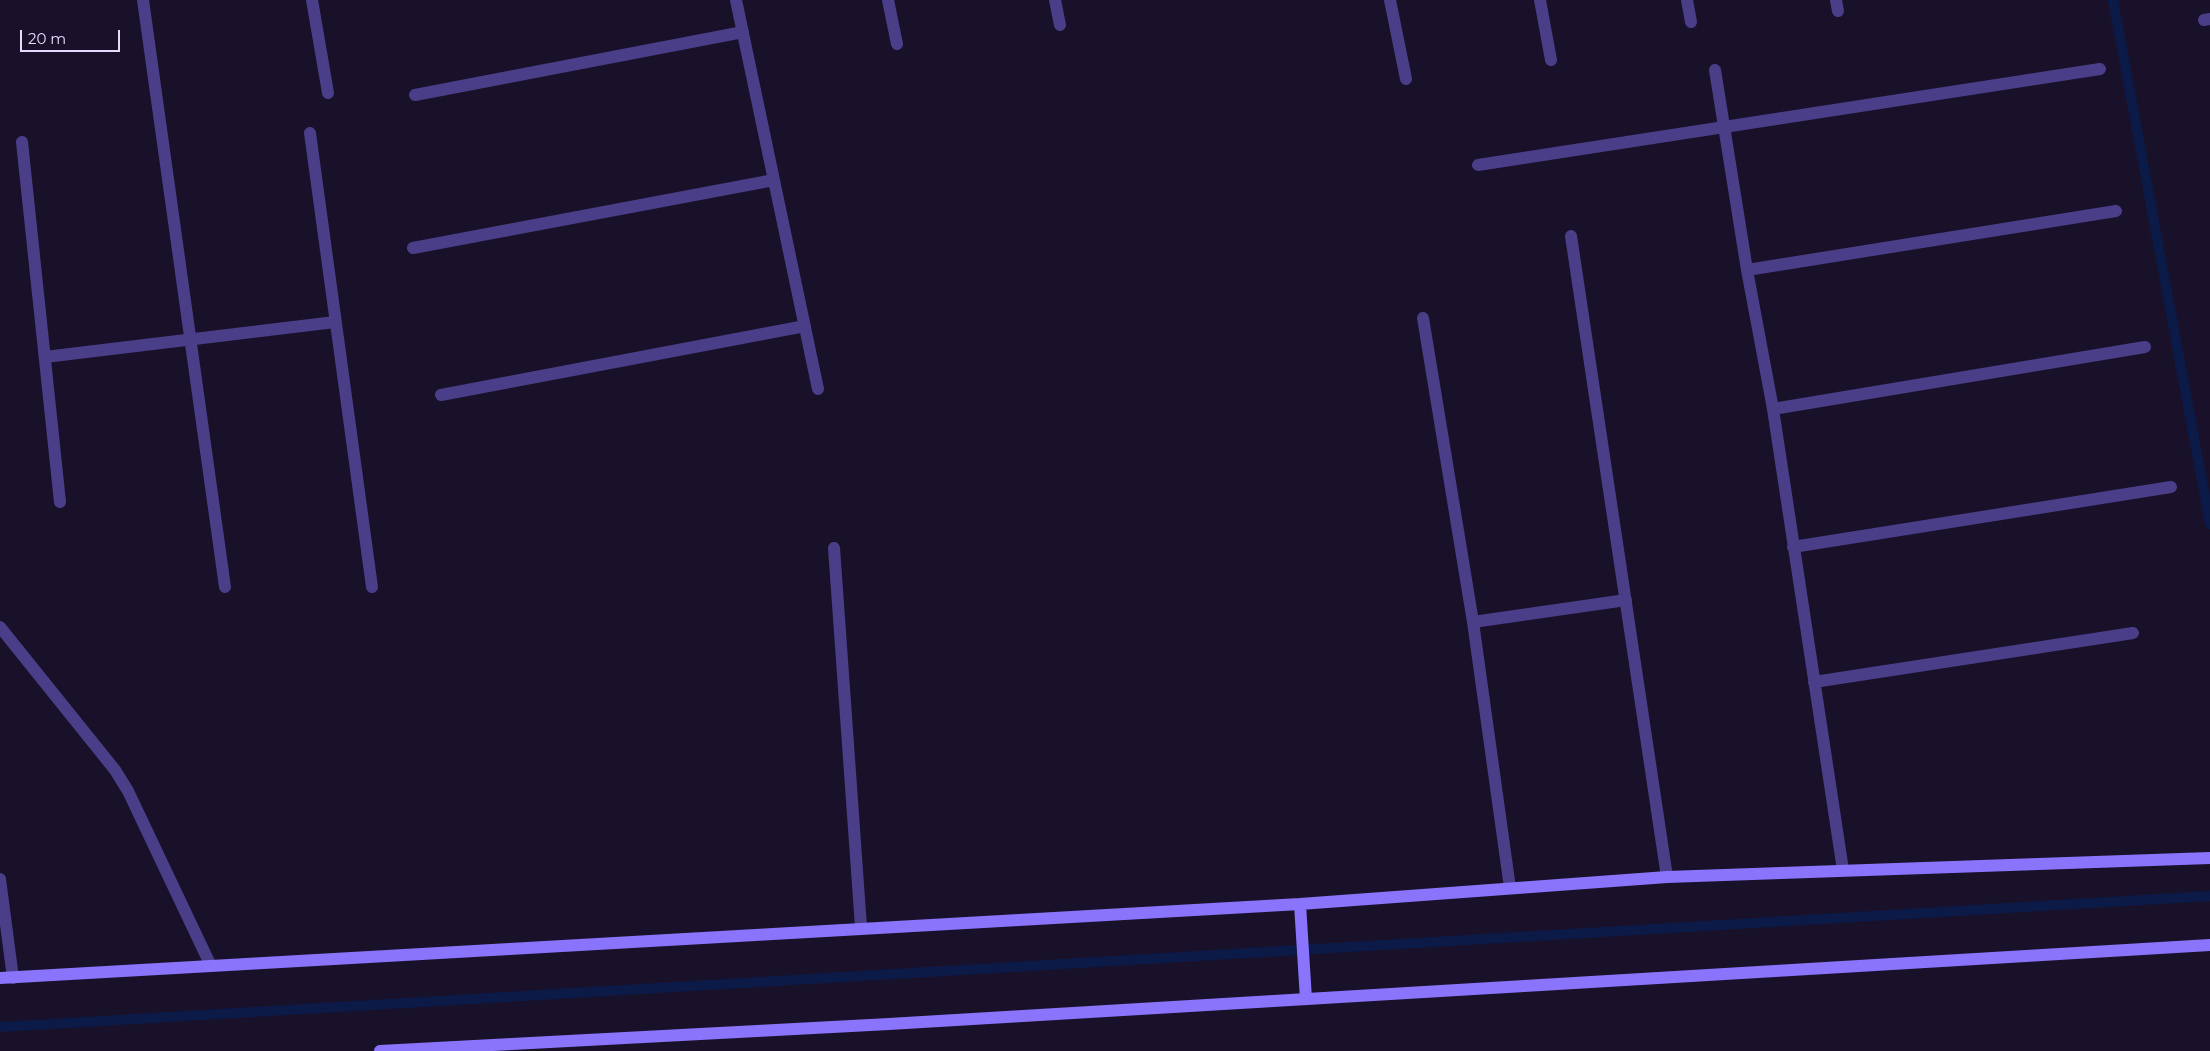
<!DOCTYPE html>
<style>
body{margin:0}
#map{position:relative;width:2210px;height:1051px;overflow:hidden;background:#19112a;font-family:Montserrat,sans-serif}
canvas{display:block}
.scale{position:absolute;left:20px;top:30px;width:100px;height:22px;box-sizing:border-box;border:2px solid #e4dbfe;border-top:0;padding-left:6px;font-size:15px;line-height:18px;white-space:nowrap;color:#e4dbfe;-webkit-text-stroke:4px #19112a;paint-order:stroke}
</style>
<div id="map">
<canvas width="2210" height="1051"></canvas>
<div class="scale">20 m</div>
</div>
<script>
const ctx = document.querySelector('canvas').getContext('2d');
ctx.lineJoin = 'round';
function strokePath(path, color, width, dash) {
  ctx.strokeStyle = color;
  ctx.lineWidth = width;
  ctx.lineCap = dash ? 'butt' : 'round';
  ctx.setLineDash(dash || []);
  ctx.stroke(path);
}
const stream = new Path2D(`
 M 2113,0 L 2210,524
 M 0,1027 L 2210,896`);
const lane = new Path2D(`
 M 834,548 L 861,927`);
const street = new Path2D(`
 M 143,0 L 225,587
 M 312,0 L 328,93
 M 736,0 L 818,389
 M 888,0 L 897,44
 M 1055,0 L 1060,25
 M 1390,0 L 1406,79
 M 1540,0 L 1551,60
 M 1687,0 L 1691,22
 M 1836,0 L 1838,11
 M 2204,20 L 2210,19
 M 1715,70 L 1747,270 L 1773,409 L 1843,870
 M 415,95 L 743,32
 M 310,133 L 372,587
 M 22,142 L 60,502
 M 1478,165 L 2100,69
 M 1571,236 L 1667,877
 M 413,248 L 774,180
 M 1747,270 L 2116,211
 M 1423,318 L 1473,622 L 1510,888
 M 45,357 L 335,322
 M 441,395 L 805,326
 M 1773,409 L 2145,347
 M 1793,547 L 2171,487
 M 1473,622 L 1626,600
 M 0,627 L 115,770 L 128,791 L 211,966
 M 1814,682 L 2133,633
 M 0,879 L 13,978`);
const secondary = new Path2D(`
 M 1300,904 L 1306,999
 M 0,978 L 1300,904 L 1667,877 L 2210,858
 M 380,1051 L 889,1024 L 2210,945`);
strokePath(stream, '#0c1a48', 10);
strokePath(lane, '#4a3e88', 12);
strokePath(street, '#4a3e88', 12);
strokePath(secondary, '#8a74fc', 12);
</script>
